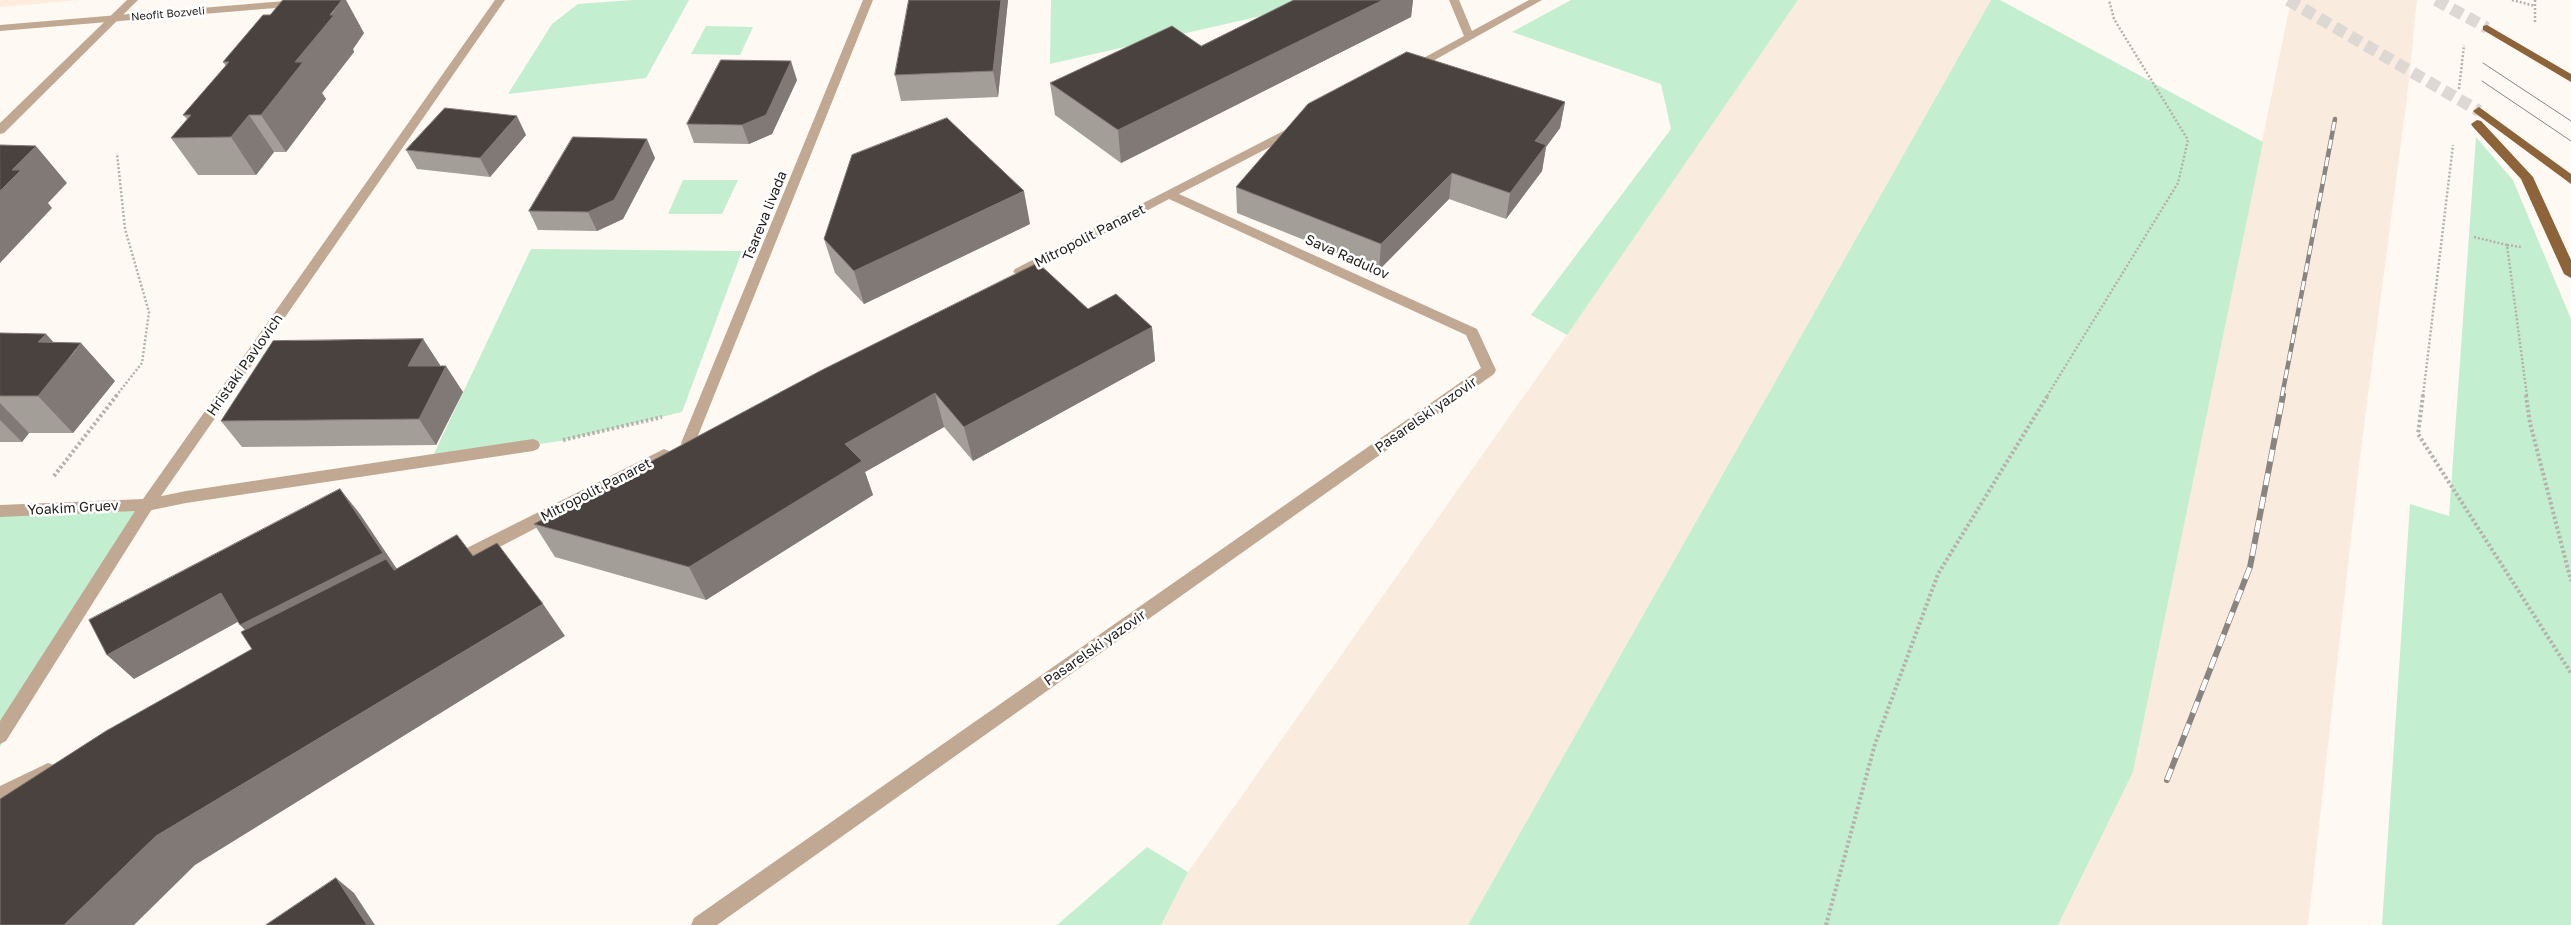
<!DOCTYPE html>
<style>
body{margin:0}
canvas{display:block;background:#fef9f3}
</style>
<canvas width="2571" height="925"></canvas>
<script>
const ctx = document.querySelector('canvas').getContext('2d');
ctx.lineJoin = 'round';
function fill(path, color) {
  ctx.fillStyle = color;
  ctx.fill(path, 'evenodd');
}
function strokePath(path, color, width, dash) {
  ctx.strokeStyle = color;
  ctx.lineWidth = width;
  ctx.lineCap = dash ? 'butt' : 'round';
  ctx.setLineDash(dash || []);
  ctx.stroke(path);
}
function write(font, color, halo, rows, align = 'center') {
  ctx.font = font + ' "Golos Text",sans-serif';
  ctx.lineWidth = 5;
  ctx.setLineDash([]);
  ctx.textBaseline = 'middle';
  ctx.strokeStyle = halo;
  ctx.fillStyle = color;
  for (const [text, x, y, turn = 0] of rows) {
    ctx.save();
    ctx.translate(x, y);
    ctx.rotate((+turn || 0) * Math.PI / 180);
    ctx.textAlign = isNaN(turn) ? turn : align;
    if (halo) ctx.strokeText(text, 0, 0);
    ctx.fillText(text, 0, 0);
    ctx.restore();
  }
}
const built = new Path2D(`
 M 1798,0 L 1991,0 L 1468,925 L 1161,925 L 1188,872 L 1567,335 Z
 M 2291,0 L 2417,0 L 2407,97 L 2361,448 L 2308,925 L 2058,925 L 2133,772 Z`);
const education = new Path2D(`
 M 0,0 L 78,0 L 0,7 Z`);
const green = new Path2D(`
 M 633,0 L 689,0 L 646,78 L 508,94 L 552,24 L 578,4 Z
 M 1051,0 L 1293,0 L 1296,8 L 1050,64 Z
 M 1571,0 L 1798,0 L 1567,335 L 1531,315 L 1671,129 L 1661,84 L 1512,32 Z
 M 1991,0 L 2000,0 L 2263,142 L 2133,772 L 2058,925 L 1468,925 Z
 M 706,26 L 753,27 L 740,55 L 691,54 Z
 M 2476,137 L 2513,180 L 2571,319 L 2571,925 L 2382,925 L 2410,504 L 2449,516 Z
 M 683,180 L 738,180 L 722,214 L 668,214 Z
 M 531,249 L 742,251 L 682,412 L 560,441 L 431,460 Z
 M 147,505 L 0,747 L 0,511 Z
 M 1147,847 L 1188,872 L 1161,925 L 1057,925 Z`);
const primaryTunnel = new Path2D(`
 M 2288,0 L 2479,111
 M 2436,0 L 2487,28`);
const pathFar1 = new Path2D(`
 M 2512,0 L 2535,6
 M 2535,0 L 2535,22
 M 2459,89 L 2464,45
 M 2474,237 L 2507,245 L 2527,396
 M 2507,245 L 2521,247
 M 116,396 L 142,363 L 149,312 L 125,229 L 117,153
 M 2047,396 L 2178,183 L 2188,140 L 2114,19 L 2109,0
 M 2423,396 L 2453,145`);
const path = new Path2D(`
 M 2423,395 L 2418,434 L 2571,673
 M 2526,395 L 2530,423 L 2571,581
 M 563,440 L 662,417
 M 54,476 L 117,395
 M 1826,925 L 1875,744 L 1938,574 L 2048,395`);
const service = new Path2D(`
 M 127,0 L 138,0 L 4,133 L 0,134 L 0,123 Z
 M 533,439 L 538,441 L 540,445 L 538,449 L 533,451 L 186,503 L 147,511 L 142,509 L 139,505 L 142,501 L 147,499 L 186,491 Z`);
const minor = new Path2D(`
 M 296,0 L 340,0 L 335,3 L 0,31 L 0,25 Z
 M 495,0 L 505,0 L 152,509 L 6,741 L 0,744 L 0,721 L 135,511 L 0,517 L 0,505 L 143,499 Z
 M 863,0 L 873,0 L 695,443 L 693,447 L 683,447 L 681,443 Z
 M 1449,0 L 1459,0 L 1472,31 L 1529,0 L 1542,0 L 1415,71 L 1407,71 L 1407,67 L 1464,36 Z
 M 1295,125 L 1299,126 L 1299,132 L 1179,194 L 1477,329 L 1496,370 L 1494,374 L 717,925 L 691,925 L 694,918 L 1481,368 L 1466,335 L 1169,199 L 1025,275 L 1020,276 L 1013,272 L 1015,269 Z
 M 664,449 L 669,451 L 671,455 L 669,459 L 459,568 L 453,569 L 447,568 L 445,563 L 447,558 Z
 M 48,763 L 54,765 L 57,771 L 54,777 L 0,803 L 0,786 Z`);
const primary = new Path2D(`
 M 2487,25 L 2571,74 L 2571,82 L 2483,30 L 2483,26 Z
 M 2479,107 L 2571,174 L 2571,184 L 2475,113 L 2473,111 Z
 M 2477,120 L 2481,121 L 2533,177 L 2571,260 L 2571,278 L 2564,274 L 2521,179 L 2473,127 L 2471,124 Z`);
const tram = new Path2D(`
 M 2483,63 L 2571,121
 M 2482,81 L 2571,141`);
const railFar1 = new Path2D(`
 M 2282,396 L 2335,119`);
const rail = new Path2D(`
 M 2167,780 L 2250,567 L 2283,395`);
const wall = new Path2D(`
 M 909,0 L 1008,0 L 998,97 L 901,101 L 895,75 Z
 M 1294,0 L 1413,0 L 1411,17 L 1121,163 L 1055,115 L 1050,83 L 1201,46 Z
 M 364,33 L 353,49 L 354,52 L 322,93 L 326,99 L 286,152 L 274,152 L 256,175 L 198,175 L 171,138 L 187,119 L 183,115 L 226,66 L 223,62 Z
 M 797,80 L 772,134 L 749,144 L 694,143 L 687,124 Z
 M 1565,102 L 1560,128 L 1546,147 L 1542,171 L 1506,219 L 1449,199 L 1379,270 L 1237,213 L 1236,187 Z
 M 526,135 L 490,177 L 417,169 L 406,150 Z
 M 655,158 L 623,219 L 597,231 L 538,230 L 529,211 Z
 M 1030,224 L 864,304 L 835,273 L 824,239 Z
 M 1088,309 L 1152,327 L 1155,361 L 973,461 L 944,427 L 865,472 L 873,495 L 706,600 L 555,557 L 534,524 Z
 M 0,333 L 46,334 L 54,343 L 115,381 L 73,433 L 29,433 L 22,442 L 0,442 Z
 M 423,339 L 440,365 L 439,366 L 463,392 L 436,445 L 242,447 L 221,421 Z`);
const shadedWall = new Path2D(`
 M 342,0 L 346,0 L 364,33 L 353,49 L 354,52 L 322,93 L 326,99 L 286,152 L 261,115 L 295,62 Z
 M 1001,0 L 1008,0 L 998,97 L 993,71 Z
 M 1383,0 L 1413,0 L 1411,17 L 1121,163 L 1118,130 Z
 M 791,61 L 797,80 L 772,134 L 749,144 L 742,125 Z
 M 1565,102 L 1560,128 L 1546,147 L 1542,171 L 1506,219 L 1510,193 L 1535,141 Z
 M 249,115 L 274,152 L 256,175 L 231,137 Z
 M 517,116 L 526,135 L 490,177 L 480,158 Z
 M 647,139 L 655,158 L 623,219 L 597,231 L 588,212 Z
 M 36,146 L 67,183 L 48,203 L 52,208 L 0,263 L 0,191 L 12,170 Z
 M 1452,173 L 1449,199 L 1379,270 L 1381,244 Z
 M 1024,191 L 1030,224 L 864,304 L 854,271 Z
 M 1152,327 L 1155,361 L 973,461 L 964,427 Z
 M 46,334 L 69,359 L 81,343 L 115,381 L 73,433 L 38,396 L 38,342 Z
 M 423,339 L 440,365 L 426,393 L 408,366 Z
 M 446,366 L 463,392 L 436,445 L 419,419 Z
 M 935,393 L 944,427 L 865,472 L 873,495 L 706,600 L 689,567 L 845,444 Z
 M 0,403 L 29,433 L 22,442 L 0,420 Z
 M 340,489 L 360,514 L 403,578 L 264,649 L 240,625 Z
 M 221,593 L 245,618 L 134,679 L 107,655 Z
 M 543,604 L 565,636 L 195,865 L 134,925 L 64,925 L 156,836 Z
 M 336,878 L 354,893 L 375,925 L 367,925 Z`);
const building = new Path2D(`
 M 283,0 L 342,0 L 330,15 L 334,15 L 295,62 L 303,62 L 261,115 L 249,115 L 231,137 L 171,138 L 191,115 L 183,115 L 229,62 L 223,62 L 263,15 L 270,15 Z
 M 909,0 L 1001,0 L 993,71 L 895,75 Z
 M 1294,0 L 1383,0 L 1118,130 L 1050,83 L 1172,26 L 1201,46 Z
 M 1407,52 L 1565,102 L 1535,141 L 1546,145 L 1510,193 L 1452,173 L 1381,244 L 1236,187 L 1308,104 Z
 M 721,60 L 791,61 L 766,115 L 742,125 L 687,124 Z
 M 445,108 L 517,116 L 480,158 L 406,150 Z
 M 947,118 L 1024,191 L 854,271 L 824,239 L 852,155 Z
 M 573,137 L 647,139 L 614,200 L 588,212 L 529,211 Z
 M 0,145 L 36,146 L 12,170 L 21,170 L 0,191 Z
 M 1038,263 L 1088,309 L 1116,294 L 1152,327 L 964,427 L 935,393 L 845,444 L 862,461 L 689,567 L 534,524 L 822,370 Z
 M 0,333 L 46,334 L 38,342 L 81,343 L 38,396 L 0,396 Z
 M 423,339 L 408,366 L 446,366 L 419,419 L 221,421 L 273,341 Z
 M 340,489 L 383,553 L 240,625 L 221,593 L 107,655 L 89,620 Z
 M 457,535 L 473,556 L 497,543 L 543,604 L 156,836 L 64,925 L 0,925 L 0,799 L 106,731 L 252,649 L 241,632 L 386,559 L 394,570 Z
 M 336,878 L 367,925 L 266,925 Z`);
const farStreetnames = [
 ["Neofit Bozveli",168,14,-5]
];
const streetNames = [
 ["Tsareva livada",765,216,-68],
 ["Mitropolit Panaret",1090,236,-27],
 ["Sava Radulov",1347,257,24],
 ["Hristaki Pavlovich",245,365,-55],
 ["Pasarelski yazovir",1426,415,-35],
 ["Mitropolit Panaret",596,490,-27],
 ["Yoakim Gruev",73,508,-3],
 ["Pasarelski yazovir",1095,648,-35]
];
fill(built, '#f9ecdf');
fill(education, '#ffecdc');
fill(green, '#c4eed0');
strokePath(primaryTunnel, '#ddd8d3', 12, [12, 6]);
strokePath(pathFar1, '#b5b1ac', 2.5, [2, 2]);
strokePath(path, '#b5b1ac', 4, [2.5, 2.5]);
fill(service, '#c0a892');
fill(minor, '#c0a892');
fill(primary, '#8d6339');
strokePath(tram, '#888480', 1);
strokePath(railFar1, '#888480', 4.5);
strokePath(rail, '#888480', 6);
strokePath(railFar1, '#fff', 3, [9]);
strokePath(rail, '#fff', 4.5, [12]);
fill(wall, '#a49e99');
fill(shadedWall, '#807975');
fill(building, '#4a423f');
strokePath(building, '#807975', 1);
write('11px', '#201d1b', '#fff', farStreetnames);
write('14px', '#201d1b', '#fff', streetNames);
</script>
